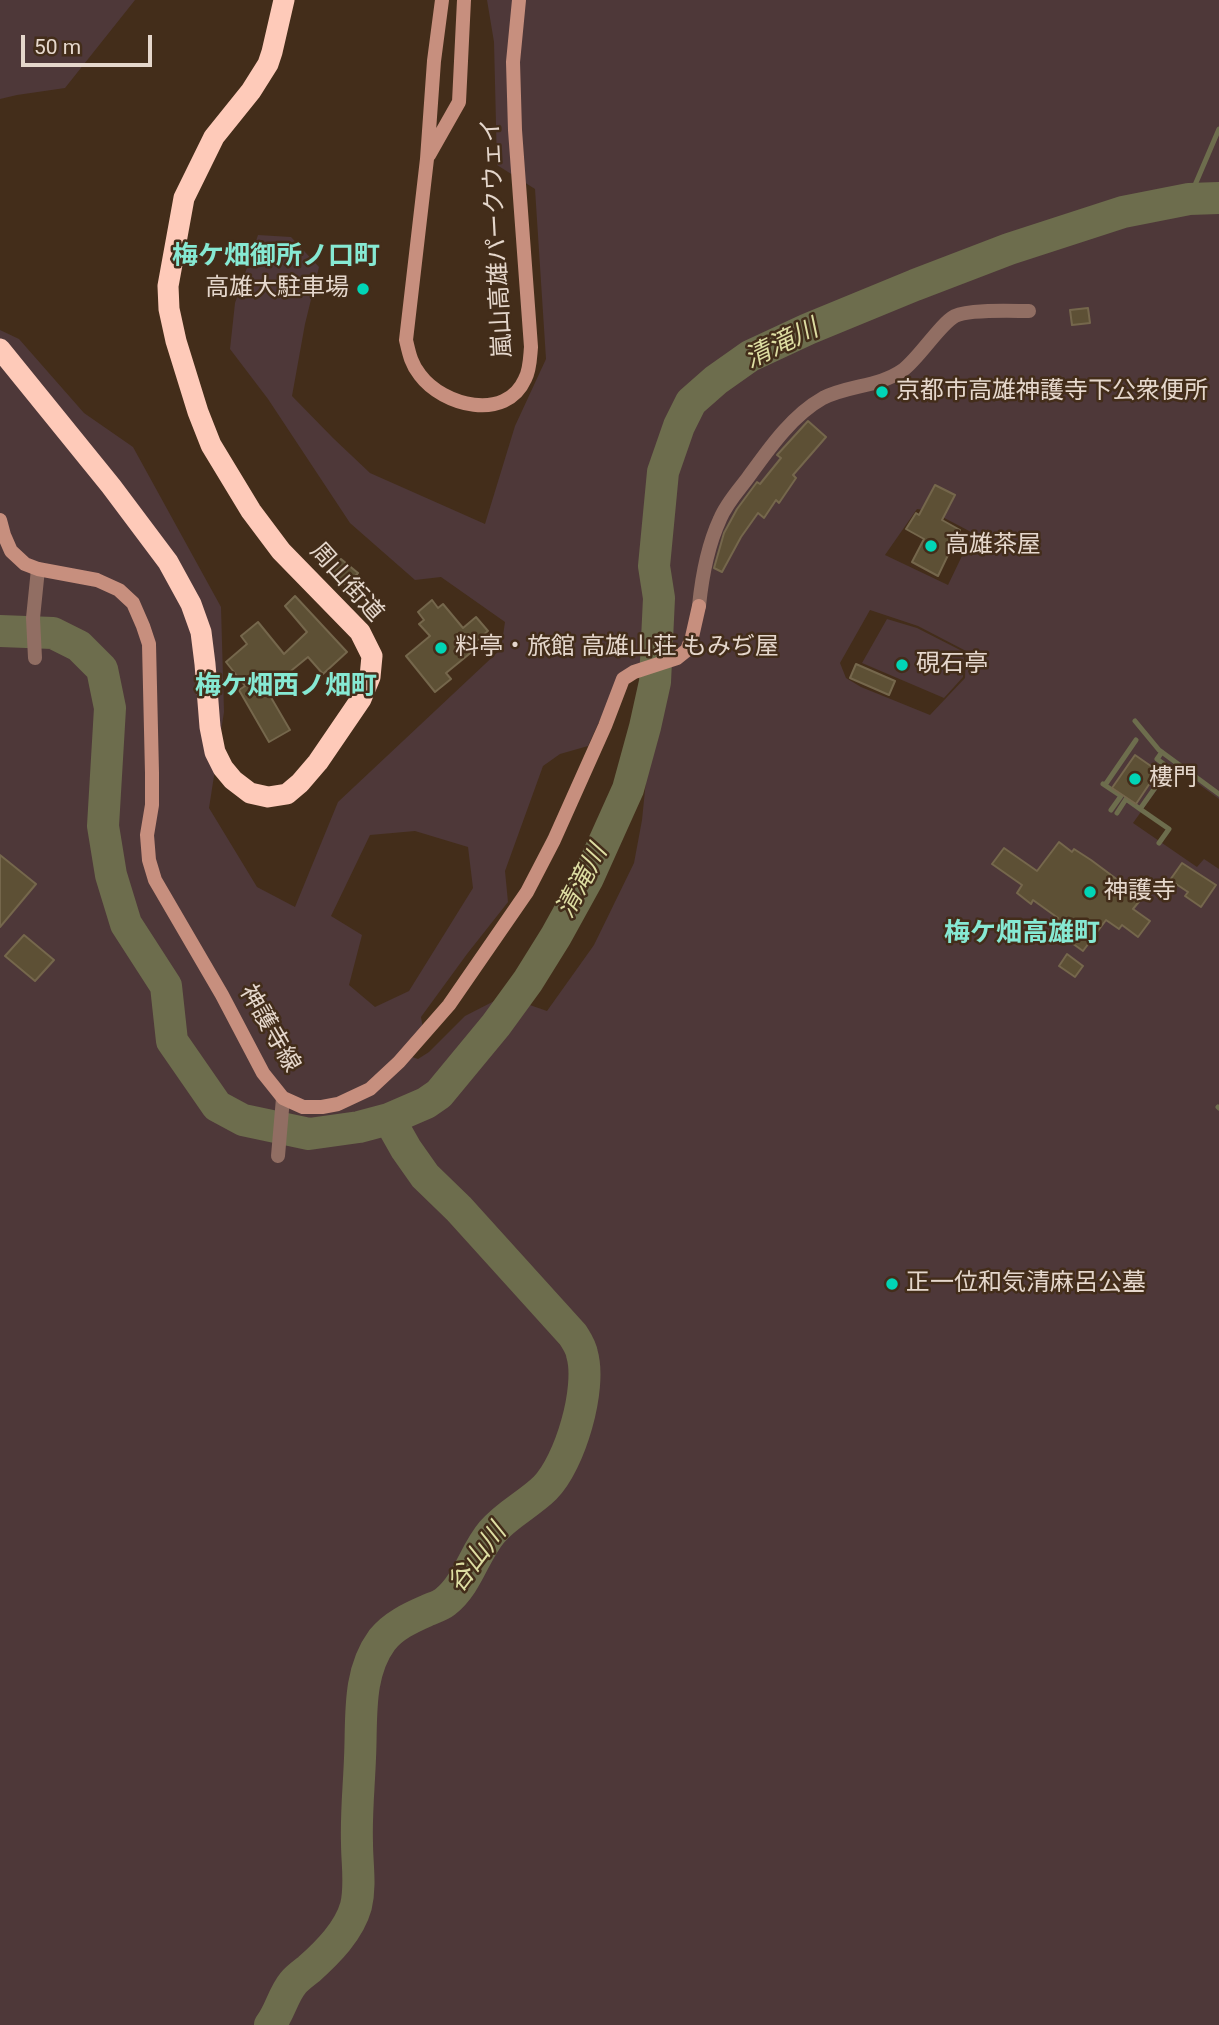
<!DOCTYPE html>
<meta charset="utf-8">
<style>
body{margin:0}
#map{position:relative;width:1219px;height:2025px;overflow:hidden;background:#432d1a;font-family:Roboto,sans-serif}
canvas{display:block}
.scale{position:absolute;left:21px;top:35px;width:131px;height:32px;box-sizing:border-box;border:4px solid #e5d7cc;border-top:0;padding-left:9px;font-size:21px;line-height:24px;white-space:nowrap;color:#e5d7cc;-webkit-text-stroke:5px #432d1a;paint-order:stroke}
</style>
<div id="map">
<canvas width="1219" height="2025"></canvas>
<div class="scale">50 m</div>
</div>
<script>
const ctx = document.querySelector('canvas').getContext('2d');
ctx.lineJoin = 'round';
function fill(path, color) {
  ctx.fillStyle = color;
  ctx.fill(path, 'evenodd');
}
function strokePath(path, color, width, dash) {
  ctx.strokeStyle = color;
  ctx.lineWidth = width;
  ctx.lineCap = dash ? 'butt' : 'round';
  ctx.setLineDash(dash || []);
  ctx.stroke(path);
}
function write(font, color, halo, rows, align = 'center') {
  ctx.font = font + ' Roboto,"Noto Sans JP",sans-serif';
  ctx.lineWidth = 5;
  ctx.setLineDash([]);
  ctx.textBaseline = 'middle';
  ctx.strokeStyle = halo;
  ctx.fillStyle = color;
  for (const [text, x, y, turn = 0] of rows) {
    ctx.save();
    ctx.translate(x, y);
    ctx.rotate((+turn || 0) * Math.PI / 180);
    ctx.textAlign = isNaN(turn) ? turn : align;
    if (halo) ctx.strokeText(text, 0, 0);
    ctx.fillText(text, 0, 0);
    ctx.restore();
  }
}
const green = new Path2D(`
 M 0,0 L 135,0 L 65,88 L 17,95 L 0,99 Z
 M 487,0 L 1219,0 L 1219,799 L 1174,766 L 1133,823 L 1197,867 L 1204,859 L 1219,869 L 1219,2025 L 0,2025 L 0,330 L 19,339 L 84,413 L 133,447 L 221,607 L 224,712 L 209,808 L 257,887 L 295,907 L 338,802 L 501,649 L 505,622 L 441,577 L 415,580 L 350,523 L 268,399 L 230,349 L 235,303 L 258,235 L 291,237 L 319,267 L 305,324 L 292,396 L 333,438 L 370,473 L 485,524 L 515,426 L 546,359 L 535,189 L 497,165 L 494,42 ZM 917,509 L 931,511 L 973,533 L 948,585 L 885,555 ZM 870,610 L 918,626 L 966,651 L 965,678 L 930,715 L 861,687 L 846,678 L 840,663 ZM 620,676 L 661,676 L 651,730 L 642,820 L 634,863 L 594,945 L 547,1011 L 504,996 L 465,1016 L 429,1052 L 418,1059 L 409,1056 L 423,1029 L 421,1017 L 467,954 L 508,902 L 505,871 L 543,766 L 560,754 L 588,746 ZM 415,831 L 468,847 L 473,888 L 409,991 L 375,1007 L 349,985 L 362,935 L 331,916 L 370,835 Z
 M 887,619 L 917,628 L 964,652 L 963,677 L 944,698 L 862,663 Z`);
const stream = new Path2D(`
 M 1189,199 L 1219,129
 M 1135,721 L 1159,750 L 1219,794
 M 1103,784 L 1121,796 L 1111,810
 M 1105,785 L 1136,740
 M 1117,813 L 1126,799 L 1140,809
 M 1159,843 L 1169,829 L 1140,809 L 1169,768 L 1157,759 L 1162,752
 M 1218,1107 L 1219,1108`);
const river = new Path2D(`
 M 0,631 L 53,633 L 79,646 L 102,669 L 110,708 L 103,826 L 111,875 L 126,924 L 166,986 L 172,1041 L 217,1106 L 243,1120 L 309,1134 L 359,1127 L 389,1119 L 426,1103 L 439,1094 L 496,1025 L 528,981 L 556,936 L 588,878 L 628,789 L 645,727 L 655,682 L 659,598 L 654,566 L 663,472 L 679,426 L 691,402 L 716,380 L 750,356 L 808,329 L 915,285 L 1009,249 L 1123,212 L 1189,199 L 1219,198
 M 270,2025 C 280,2012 283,1995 293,1983 C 297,1978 304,1973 309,1969 C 328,1952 349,1931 356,1906 C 361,1885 357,1864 357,1843 C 356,1814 359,1786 360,1758 C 362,1718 357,1674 382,1640 C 393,1626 410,1618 426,1611 C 432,1608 440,1606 445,1602 C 468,1584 474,1553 492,1532 C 507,1514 529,1504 545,1488 C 570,1463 592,1388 582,1354 C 581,1347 576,1340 573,1335 L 459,1209 L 425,1176 L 406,1149 L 389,1119`);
const building = new Path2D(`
 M 1088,308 L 1090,323 L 1072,325 L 1070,310 Z
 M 808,421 L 826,437 L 793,475 L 796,478 L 779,503 L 776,500 L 764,518 L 758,513 L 741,537 L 722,572 L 714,568 L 724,533 L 737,509 L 757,482 L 760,484 L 781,458 L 777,455 Z
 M 935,485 L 955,495 L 942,520 L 960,530 L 938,576 L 912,562 L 924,539 L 906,529 L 916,513 L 919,515 Z
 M 341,559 L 358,573 L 347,586 L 330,572 Z
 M 295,596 L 347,652 L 323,674 L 308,657 L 270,688 L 272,692 L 269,694 L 290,730 L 269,742 L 239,690 L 245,686 L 226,662 L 247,644 L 241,636 L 258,622 L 284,654 L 307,632 L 285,606 Z
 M 432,600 L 438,608 L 443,604 L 463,628 L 476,617 L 488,631 L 475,642 L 479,646 L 446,673 L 451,679 L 435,692 L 406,656 L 430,636 L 419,624 L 424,620 L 418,612 Z
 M 856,664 L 895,681 L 889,695 L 850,678 Z
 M 1135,755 L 1158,771 L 1136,804 L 1112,788 Z
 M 1059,842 L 1072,852 L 1074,849 L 1091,860 L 1142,898 L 1133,909 L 1150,921 L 1138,937 L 1122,925 L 1119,929 L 1106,920 L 1083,951 L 1051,928 L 1058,918 L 1033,900 L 1031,904 L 1017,893 L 1022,885 L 992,864 L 1004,848 L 1037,871 Z
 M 0,855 L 36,884 L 0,927 Z
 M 1182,863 L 1216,885 L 1201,907 L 1185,896 L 1188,892 L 1170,880 Z
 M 24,935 L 54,960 L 35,981 L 5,956 Z
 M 1067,954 L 1083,966 L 1075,977 L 1059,966 Z`);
const street = new Path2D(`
 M 699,606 C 702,576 707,547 720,519 C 726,504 737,492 747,479 C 768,450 791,416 823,398 C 848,385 879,387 903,370 C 920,357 940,324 955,316 C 969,309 1012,311 1029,311
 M 35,658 L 33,618 L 38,569
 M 278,1156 L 283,1098`);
const secondary = new Path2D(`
 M 442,0 L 434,61 L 427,159 L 406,340 C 409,353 411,364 420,375 C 443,406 506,422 525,379 C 530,370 530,358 531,347 L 515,130 L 513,62 L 519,0
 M 429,155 L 459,102 L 464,0
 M 0,520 L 4,535 L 11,551 L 25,564 L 38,569 L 97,580 L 119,590 L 133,603 L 143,626 L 149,644 L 152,773 L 152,805 L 147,835 L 149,860 L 155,880 L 222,995 L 263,1073 L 283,1098 L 303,1107 L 322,1107 L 338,1104 L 370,1089 L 399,1062 L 449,1005 L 527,892 L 554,840 L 605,726 L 623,679 L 634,672 L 677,658 L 687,650 L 692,637 L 699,606`);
const highway = new Path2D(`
 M 0,349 L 111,486 L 168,562 L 191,604 L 201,632 L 205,664 L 210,727 L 215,752 L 223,768 L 233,780 L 250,793 L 268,797 L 287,794 L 300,783 L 318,762 L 361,699 L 370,677 L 372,656 L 360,632 L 281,551 L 251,511 L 211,445 L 198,412 L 176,341 L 169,309 L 168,286 L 184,198 L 214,137 L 251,91 L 268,64 L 272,52 L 284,0`);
const markers = [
 [363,289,7,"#01d5b6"],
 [882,392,7,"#01d5b6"],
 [931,546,7,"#01d5b6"],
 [441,648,7,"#01d5b6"],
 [902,665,7,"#01d5b6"],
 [1135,779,7,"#01d5b6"],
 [1090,892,7,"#01d5b6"],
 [892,1284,7,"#01d5b6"]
];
const streetNames = [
 ["嵐山高雄パークウェイ",498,238,-93],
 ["周山街道",346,583,48],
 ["神護寺線",269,1029,60]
];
const poiNames = [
 ["高雄大駐車場",349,289,"right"],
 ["京都市高雄神護寺下公衆便所",896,392],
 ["高雄茶屋",945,546],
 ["料亭・旅館 高雄山荘 もみぢ屋",455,648],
 ["硯石亭",916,665],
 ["樓門",1149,779],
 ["神護寺",1104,892],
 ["正一位和気清麻呂公墓",906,1284]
];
const neighbourhoodNames = [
 ["梅ケ畑御所ノ口町",276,257],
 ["梅ケ畑西ノ畑町",286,687],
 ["梅ケ畑高雄町",1022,934]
];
const waterNames = [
 ["清滝川",782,345,-26],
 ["清滝川",583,882,-62],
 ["谷山川",478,1559,-53]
];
fill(green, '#4e3839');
strokePath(stream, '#6d6d4d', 5);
strokePath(river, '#6d6d4d', 32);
fill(building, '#5d5035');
strokePath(building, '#75674c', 2);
strokePath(street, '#916e63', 14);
strokePath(secondary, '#c78f7e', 14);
strokePath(highway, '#fecab9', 21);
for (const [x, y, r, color] of markers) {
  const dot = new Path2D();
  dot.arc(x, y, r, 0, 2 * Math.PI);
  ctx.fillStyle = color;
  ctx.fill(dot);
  strokePath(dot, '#432d1a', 2.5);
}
write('24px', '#e5d7cc', '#432d1a', streetNames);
write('24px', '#e5d7cc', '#432d1a', poiNames, 'left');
write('bold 26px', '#86e9d3', '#432d1a', neighbourhoodNames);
write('italic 26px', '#dddda2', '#432d1a', waterNames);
</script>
